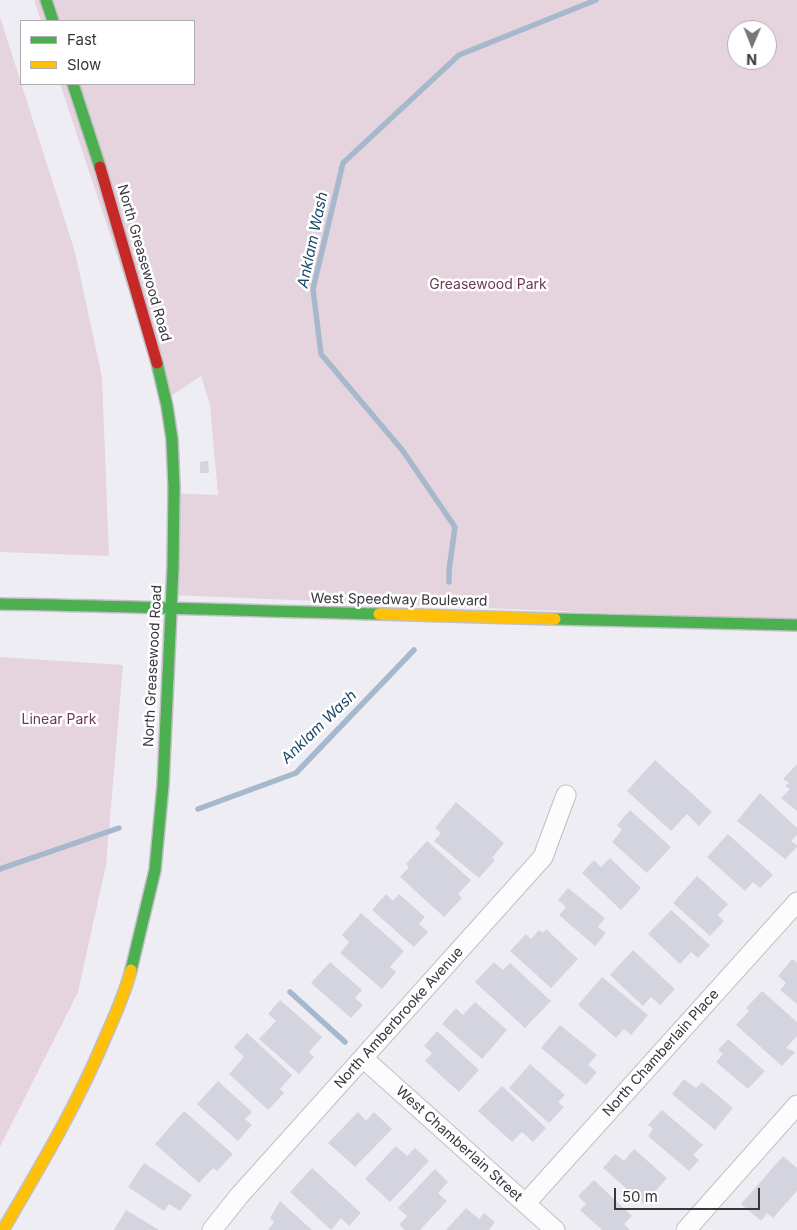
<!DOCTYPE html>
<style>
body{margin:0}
#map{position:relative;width:797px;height:1230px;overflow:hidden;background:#efedf4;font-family:Inter,sans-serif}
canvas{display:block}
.legend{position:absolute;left:20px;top:20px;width:175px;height:65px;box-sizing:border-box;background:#fff;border:1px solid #afafb1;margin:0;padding:6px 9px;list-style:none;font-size:15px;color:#37363b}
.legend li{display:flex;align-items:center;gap:10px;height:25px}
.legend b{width:25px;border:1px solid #afafb1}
.north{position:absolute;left:727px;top:20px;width:50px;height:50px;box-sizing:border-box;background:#fff;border:1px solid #afafb1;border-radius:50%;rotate:181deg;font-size:14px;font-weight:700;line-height:20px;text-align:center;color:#37363b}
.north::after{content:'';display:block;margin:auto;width:18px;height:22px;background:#77767c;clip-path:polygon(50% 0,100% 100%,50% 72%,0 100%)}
.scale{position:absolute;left:614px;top:1188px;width:146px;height:22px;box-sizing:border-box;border:2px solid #37363b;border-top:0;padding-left:6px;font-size:15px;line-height:18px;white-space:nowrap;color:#37363b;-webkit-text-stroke:4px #fff;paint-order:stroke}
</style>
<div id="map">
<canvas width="797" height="1230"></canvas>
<ul class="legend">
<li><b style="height:6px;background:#4caf50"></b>Fast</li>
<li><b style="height:6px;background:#ffc107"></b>Slow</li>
</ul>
<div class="north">N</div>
<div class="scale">50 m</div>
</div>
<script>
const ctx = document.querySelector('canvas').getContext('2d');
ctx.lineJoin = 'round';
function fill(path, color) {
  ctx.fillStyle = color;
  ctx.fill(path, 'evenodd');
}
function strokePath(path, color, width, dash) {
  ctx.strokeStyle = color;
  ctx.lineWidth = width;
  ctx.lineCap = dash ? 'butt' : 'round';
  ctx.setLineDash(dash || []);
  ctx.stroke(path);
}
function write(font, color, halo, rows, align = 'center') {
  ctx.font = font + ' Inter,sans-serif';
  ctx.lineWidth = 5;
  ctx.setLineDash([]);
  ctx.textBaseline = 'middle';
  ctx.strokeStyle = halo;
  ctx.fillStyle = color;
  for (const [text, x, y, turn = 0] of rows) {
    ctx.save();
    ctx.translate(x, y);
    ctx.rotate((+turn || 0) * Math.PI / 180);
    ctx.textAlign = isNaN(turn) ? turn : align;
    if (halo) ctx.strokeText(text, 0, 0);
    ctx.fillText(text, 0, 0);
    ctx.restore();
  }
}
const green = new Path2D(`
 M 34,0 L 797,0 L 797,621 L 171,595 L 170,493 L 218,495 L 210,405 L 201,376 L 165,400 L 60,84 L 194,84 L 194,21 L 41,21 ZM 737,30 L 767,30 L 767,60 L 737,60 Z
 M 0,17 L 75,252 L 102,377 L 109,556 L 0,552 Z
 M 0,657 L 123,665 L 106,865 L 78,992 L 0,1147 Z`);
const stream = new Path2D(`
 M 449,582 L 449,570 L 455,527 L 403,451 L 321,354 L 313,289 L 343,163 L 459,55 L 596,0
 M 198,809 L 296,773 L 414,650
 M 0,869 L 119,828
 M 290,992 L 345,1042`);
const building = new Path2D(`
 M 208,461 L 209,473 L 200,473 L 200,462 Z
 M 655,760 L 712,812 L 699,826 L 687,814 L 671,831 L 627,791 Z
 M 797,764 L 797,811 L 781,798 L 790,789 L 785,786 L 789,783 L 783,779 Z
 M 760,793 L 797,828 L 797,835 L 791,841 L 797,845 L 797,847 L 785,859 L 737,821 Z
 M 456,802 L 504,843 L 492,858 L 495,860 L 479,878 L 434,841 L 441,833 L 435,828 Z
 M 630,810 L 671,847 L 647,873 L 612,842 L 622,830 L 617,825 Z
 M 728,834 L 773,875 L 760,888 L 753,882 L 745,891 L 707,857 Z
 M 427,841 L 471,880 L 458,894 L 462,898 L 444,917 L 400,877 L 409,867 L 406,864 Z
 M 610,858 L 641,888 L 621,910 L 582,873 L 594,860 L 601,867 Z
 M 697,876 L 728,904 L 718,915 L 724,921 L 710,936 L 673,903 Z
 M 568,888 L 605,918 L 598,927 L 606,933 L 595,946 L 559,915 L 566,907 L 558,900 Z
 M 386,894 L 393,901 L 399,894 L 425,917 L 419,924 L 428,932 L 414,947 L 372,910 Z
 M 671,910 L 710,945 L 698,958 L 691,952 L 680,964 L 648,934 Z
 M 361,913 L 404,951 L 390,967 L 396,972 L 382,989 L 340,953 L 349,942 L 342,935 Z
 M 546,929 L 578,959 L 551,988 L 510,951 L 526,934 L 531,939 L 539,930 L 543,933 Z
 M 633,950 L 675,989 L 660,1005 L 651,997 L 643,1006 L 610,975 Z
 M 792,959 L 797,962 L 797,1004 L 780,990 L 786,983 L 778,976 Z
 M 330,962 L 362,990 L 355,998 L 363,1005 L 351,1018 L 311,983 Z
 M 494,962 L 503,970 L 510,963 L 551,1001 L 525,1028 L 475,982 Z
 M 602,977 L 648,1015 L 631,1035 L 624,1029 L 616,1038 L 578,1005 Z
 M 762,991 L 797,1022 L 797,1036 L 786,1048 L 795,1052 L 782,1066 L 736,1025 L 749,1011 L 746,1008 Z
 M 280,1000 L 322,1037 L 309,1052 L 314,1057 L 299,1074 L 259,1039 L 276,1021 L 268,1014 Z
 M 475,1002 L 507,1030 L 482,1059 L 442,1024 L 456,1008 L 463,1015 Z
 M 560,1025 L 597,1055 L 588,1065 L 597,1072 L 586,1085 L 541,1048 Z
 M 437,1031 L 479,1070 L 459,1092 L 425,1061 L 432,1053 L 424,1046 Z
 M 247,1033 L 292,1075 L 280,1089 L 284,1093 L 268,1110 L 229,1074 L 244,1057 L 234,1047 Z
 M 728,1039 L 765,1071 L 748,1089 L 716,1062 L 723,1054 L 718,1050 Z
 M 530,1064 L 565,1095 L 558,1102 L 564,1107 L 549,1123 L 509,1088 Z
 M 684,1079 L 696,1088 L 702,1082 L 733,1108 L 715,1130 L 672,1094 Z
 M 218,1081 L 252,1112 L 245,1119 L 252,1125 L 238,1141 L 197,1104 Z
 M 502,1086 L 546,1128 L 533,1142 L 522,1132 L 512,1142 L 478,1111 Z
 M 662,1110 L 703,1145 L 693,1155 L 699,1160 L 689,1171 L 648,1136 L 653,1129 L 648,1125 Z
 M 184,1111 L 233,1154 L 217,1171 L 213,1168 L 199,1183 L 155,1144 Z
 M 358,1112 L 366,1121 L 374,1112 L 392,1129 L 355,1167 L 328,1143 Z
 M 396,1146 L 407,1156 L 415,1148 L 429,1161 L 390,1202 L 365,1179 Z
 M 634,1149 L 667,1178 L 644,1204 L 603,1168 L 615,1154 L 624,1161 Z
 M 783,1156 L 797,1168 L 797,1191 L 773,1218 L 767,1213 L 761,1221 L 741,1204 Z
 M 144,1163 L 192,1195 L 180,1211 L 169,1204 L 164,1211 L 128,1187 Z
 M 312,1168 L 361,1213 L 349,1226 L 341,1218 L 331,1230 L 290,1192 Z
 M 435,1169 L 448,1182 L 438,1193 L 447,1201 L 420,1230 L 405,1230 L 399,1225 L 407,1216 L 398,1208 Z
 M 594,1180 L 632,1216 L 624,1224 L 630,1230 L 602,1230 L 580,1210 L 586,1204 L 578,1196 Z
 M 280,1201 L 312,1230 L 268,1230 L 274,1222 L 270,1218 Z
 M 466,1208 L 479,1219 L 484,1213 L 495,1222 L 489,1230 L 446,1230 Z
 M 126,1210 L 159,1230 L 114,1230 Z`);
const street = new Path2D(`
 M 363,1058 L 555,1230
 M 526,1203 L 797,902
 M 212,1230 L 239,1196 L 543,857 L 566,795
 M 686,1230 L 797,1105`);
const fast = new Path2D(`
 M 46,0 L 53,21
 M 73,84 L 100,167
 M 0,604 C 126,606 253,611 379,614
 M 555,619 L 797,625
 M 131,970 L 155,870 L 163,785 L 173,567 L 174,487 L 172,439 L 167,406 L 157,363`);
const slow = new Path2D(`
 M 379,614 L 555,619
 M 3,1230 C 40,1167 77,1105 105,1038 C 115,1015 125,994 131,970`);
const jam = new Path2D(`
 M 100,167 L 157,363`);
const streetNames = [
 ["North Greasewood Road",144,263,74],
 ["West Speedway Boulevard",399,600,1],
 ["North Greasewood Road",153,666,-87],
 ["North Amberbrooke Avenue",399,1018,-48],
 ["North Chamberlain Place",661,1053,-48],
 ["West Chamberlain Street",459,1144,42]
];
const parkNames = [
 ["Greasewood Park",488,285],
 ["Linear Park",59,720]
];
const waterNames = [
 ["Anklam Wash",313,240,-78],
 ["Anklam Wash",319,727,-44]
];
fill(green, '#e5d4dd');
strokePath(stream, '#a6b8cb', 5.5);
fill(building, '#d4d4de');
strokePath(street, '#c1bfc5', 21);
strokePath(fast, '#c1bfc5', 14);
strokePath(slow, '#c1bfc5', 14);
strokePath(jam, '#c1bfc5', 14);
strokePath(street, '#fdfcfd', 19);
strokePath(fast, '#4caf50', 11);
strokePath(slow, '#ffc107', 11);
strokePath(jam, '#c62828', 11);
write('14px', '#37363b', '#fff', streetNames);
write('14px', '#6d394e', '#fff', parkNames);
write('italic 15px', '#1a476a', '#fff', waterNames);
</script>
